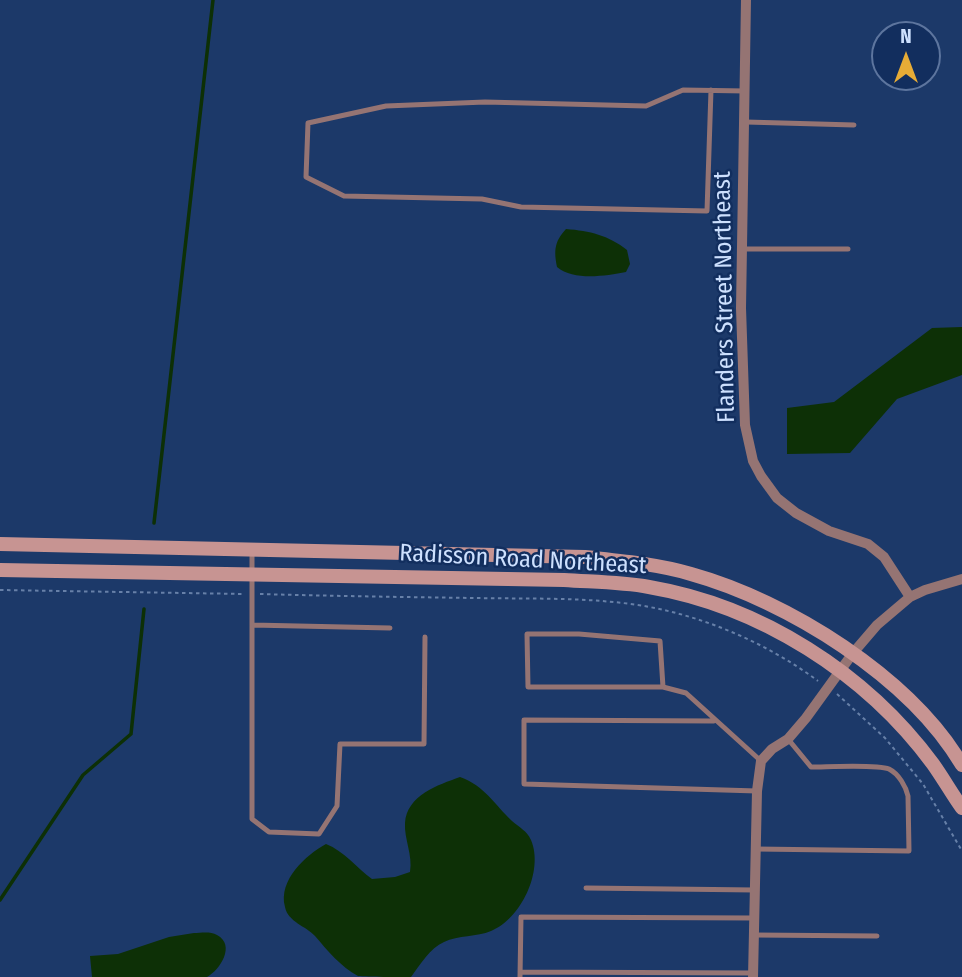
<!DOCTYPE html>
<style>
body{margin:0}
#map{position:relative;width:962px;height:977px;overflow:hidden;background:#1c3969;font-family:"Fira Sans Condensed",sans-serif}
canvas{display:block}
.north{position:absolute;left:871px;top:21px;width:70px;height:70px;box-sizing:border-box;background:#122e5e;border:2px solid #5d759e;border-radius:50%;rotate:0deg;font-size:19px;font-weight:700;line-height:28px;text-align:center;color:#cde0fe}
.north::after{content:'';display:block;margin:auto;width:24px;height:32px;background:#e7ac36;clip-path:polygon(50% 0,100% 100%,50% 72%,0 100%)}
</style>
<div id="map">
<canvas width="962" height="977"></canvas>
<div class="north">N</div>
</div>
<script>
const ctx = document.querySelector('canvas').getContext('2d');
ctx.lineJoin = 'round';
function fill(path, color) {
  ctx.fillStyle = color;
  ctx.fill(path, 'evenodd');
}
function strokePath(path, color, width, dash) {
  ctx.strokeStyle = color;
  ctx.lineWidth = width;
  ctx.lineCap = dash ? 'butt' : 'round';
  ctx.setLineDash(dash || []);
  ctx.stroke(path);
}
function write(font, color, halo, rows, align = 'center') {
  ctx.font = font + ' "Fira Sans Condensed",sans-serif';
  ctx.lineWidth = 5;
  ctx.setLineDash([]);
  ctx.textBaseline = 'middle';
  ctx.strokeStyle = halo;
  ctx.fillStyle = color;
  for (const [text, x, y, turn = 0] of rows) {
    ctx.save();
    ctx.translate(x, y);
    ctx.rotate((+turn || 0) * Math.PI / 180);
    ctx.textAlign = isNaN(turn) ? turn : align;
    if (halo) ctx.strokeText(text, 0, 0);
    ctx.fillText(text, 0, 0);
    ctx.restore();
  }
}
const water = new Path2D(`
 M 566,229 C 590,231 608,235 627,250 L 630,264 L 626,272 C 605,276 574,281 557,267 C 554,251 554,242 566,229 Z
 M 962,327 L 962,375 L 897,399 L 850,453 L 787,454 L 787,408 L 834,402 L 932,328 Z
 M 460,777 C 485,786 494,804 512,821 C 519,827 527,831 531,840 C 544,871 521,919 491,931 C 477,937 458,935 444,942 C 430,948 420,965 411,977 C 399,977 368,977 358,976 C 341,967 327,950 315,936 C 306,926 288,922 285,907 C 278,880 306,855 326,844 C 344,851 357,868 372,879 L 395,877 L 410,872 C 413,855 404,839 405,823 C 407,795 438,785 460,777 Z
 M 194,933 C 201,933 210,931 217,935 C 236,945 220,970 207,977 L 92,977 L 90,956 L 118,954 L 169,937 Z`);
const stream = new Path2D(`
 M 154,523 L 213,0
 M 0,900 L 83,775 L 131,734 L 144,609`);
const path = new Path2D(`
 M 0,590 L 244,594
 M 260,594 C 331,596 402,597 473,598 C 528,599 584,597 638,605 C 702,615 767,643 818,681
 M 837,694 L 885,738 L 923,784 L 962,851`);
const lane = new Path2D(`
 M 711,90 L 707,211 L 521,207 L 482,199 L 344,196 L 306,177 L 308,123 L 386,106 L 485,102 L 646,106 L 683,90 L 746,91
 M 746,122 L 854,125
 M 743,249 L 848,249
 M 252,552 L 252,819 L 269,832 L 319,834 L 337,806 L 340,744 L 424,744 L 425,637
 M 252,625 L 390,628
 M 663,687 L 528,687 L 527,634 L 579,634 L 660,641 L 663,687 L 686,693 L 761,761
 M 714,721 L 524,720 L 524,784 L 757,791
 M 756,849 L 909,851 L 908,796 C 906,787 899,774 889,769 C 877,764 827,767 811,767 L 788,739
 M 586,888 L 755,890
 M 754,935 L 877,936
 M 520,972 L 753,973
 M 520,977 L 521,917 L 754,918`);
const street = new Path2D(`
 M 746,0 L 741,308 L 745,425 L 753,461 L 761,476 L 777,498 L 796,513 L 829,531 L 868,544 L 884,557 L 910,597
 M 753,977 L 757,791 L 761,761 L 772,749 L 788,739 L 806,718 L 853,653 L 877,625 L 910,597 L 925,590 L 962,579`);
const secondary = new Path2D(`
 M 0,544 L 585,557 C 621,561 657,564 691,574 C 788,601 910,677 962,765
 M 0,570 L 564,580 C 593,582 621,582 649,587 C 760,606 866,673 933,764 C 943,778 952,794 962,808`);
const streetNames = [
 ["Flanders Street Northeast",725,297,-91],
 ["Radisson Road Northeast",523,560,3]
];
fill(water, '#0d3006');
strokePath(stream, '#0d3006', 3.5);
strokePath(path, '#6780a8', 2, [3.5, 3.5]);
strokePath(lane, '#957473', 5);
strokePath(street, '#957473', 10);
strokePath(secondary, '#c79492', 14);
write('24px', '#cde0fe', '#122e5e', streetNames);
</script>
